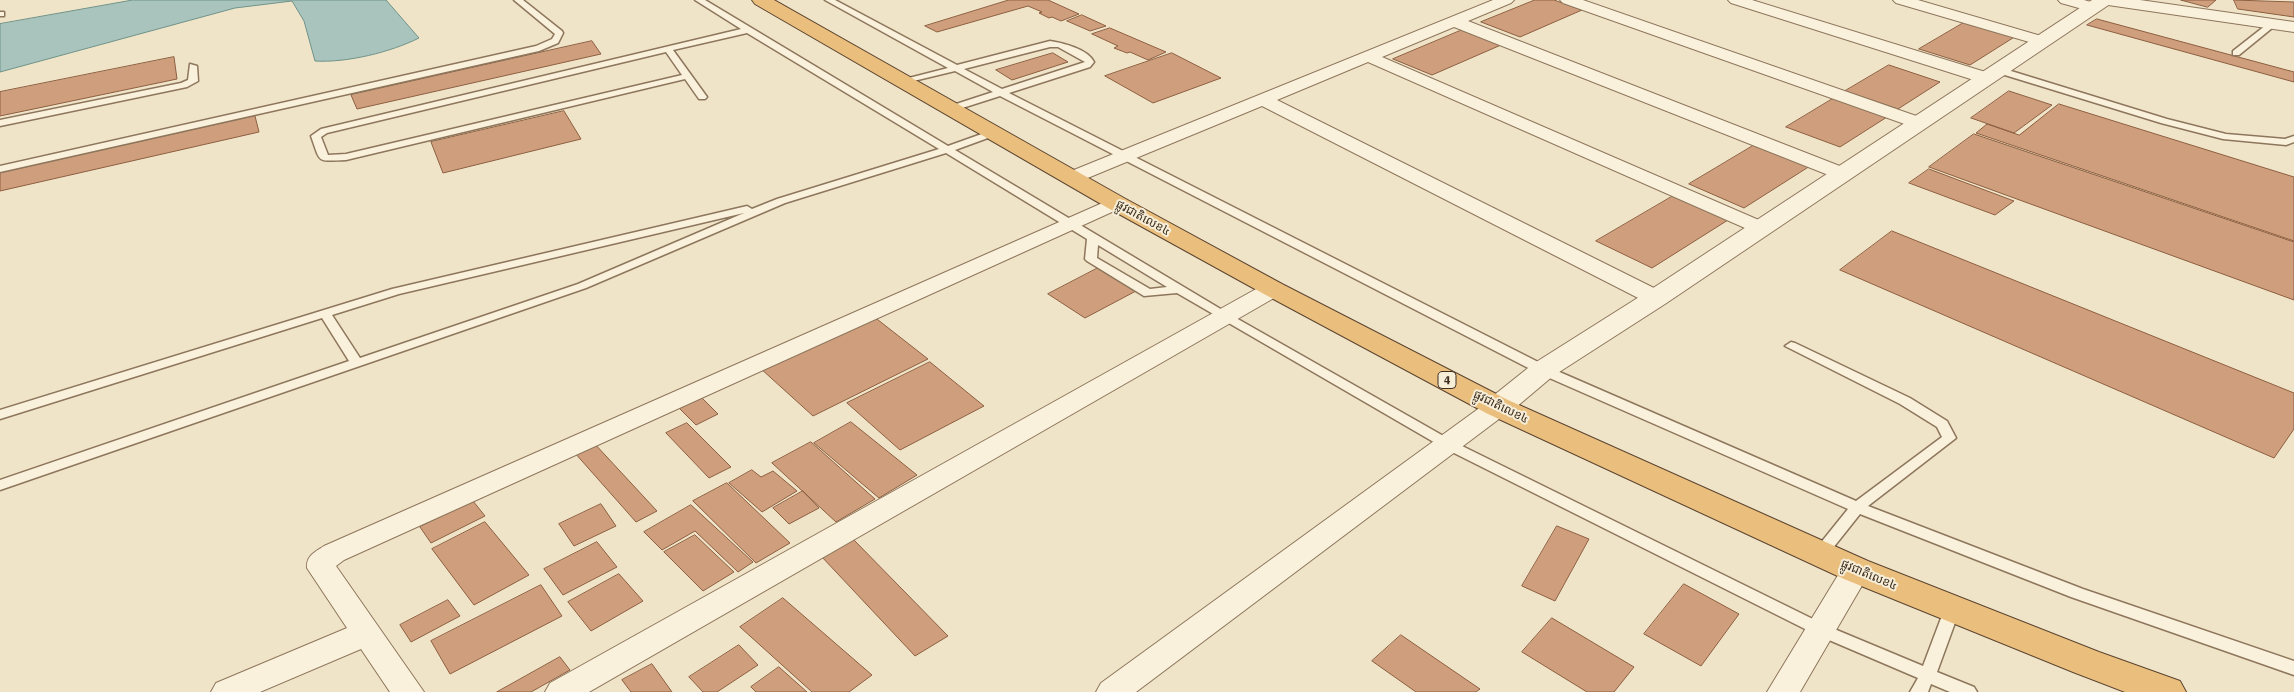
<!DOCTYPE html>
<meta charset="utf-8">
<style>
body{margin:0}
canvas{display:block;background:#f0e4c8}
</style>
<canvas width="2294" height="692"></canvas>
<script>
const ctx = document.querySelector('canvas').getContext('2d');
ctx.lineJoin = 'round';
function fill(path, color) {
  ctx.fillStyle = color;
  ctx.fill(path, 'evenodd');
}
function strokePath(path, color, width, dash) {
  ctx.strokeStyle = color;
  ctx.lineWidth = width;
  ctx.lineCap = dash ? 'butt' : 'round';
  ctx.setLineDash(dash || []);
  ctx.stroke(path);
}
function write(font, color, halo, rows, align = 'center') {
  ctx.font = font + ' "Roboto Serif","Noto Sans Khmer",serif';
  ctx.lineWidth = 4;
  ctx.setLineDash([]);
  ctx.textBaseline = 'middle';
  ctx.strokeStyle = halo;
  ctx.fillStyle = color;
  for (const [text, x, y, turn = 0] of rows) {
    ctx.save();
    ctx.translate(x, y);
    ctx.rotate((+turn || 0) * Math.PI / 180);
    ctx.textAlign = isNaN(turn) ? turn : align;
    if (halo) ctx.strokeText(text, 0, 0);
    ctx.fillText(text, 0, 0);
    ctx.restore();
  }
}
const water = new Path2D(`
 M 133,0 L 386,0 L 419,38 C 391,52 347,63 315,61 L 304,21 L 292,1 L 235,8 L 0,72 L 0,24 Z`);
const building = new Path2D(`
 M 1009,0 L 1048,0 L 1079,14 L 1061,21 L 1052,17 L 1049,18 L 1039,13 L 1042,12 L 1028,6 L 937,32 L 925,26 Z
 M 1535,0 L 1554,0 L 1582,10 L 1520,37 L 1481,22 Z
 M 2181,0 L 2216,0 L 2208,7 Z
 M 2234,0 L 2294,2 L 2294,17 L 2238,9 Z
 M 1082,15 L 1106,26 L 1090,31 L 1067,21 Z
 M 2097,19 L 2294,72 L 2294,82 L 2087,25 Z
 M 1965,22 L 2016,36 L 1970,65 L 1919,49 Z
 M 1110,28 L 1166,52 L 1148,60 L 1130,52 L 1127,53 L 1114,48 L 1118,46 L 1092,34 Z
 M 1462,30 L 1501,45 L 1432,75 L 1393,59 Z
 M 592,41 L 601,54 L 357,109 L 351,95 Z
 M 1053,53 L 1068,62 L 1012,80 L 996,70 Z
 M 1172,53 L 1221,78 L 1153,103 L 1105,76 Z
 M 174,57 L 177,79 L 0,116 L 0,92 Z
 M 1889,65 L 1940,82 L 1898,109 L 1845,91 Z
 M 2009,91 L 2052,105 L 2014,133 L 1971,118 Z
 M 1834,98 L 1887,117 L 1840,147 L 1786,127 Z
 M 2059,104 L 2294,177 L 2294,241 L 1976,133 L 1987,124 L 2019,135 Z
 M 564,111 L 581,139 L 443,173 L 431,142 Z
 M 255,116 L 259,132 L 0,191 L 0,173 Z
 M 1974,134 L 2294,242 L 2294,300 L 1929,167 Z
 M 1756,144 L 1810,166 L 1744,208 L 1689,184 Z
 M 1929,169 L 2014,201 L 1995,215 L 1909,183 Z
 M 1673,196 L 1728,220 L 1652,268 L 1596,241 Z
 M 1892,231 L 2294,393 L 2294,429 L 2274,458 L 1840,270 Z
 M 1098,268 L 1136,291 L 1085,318 L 1048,294 Z
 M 873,316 L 928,359 L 813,416 L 760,368 Z
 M 930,362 L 984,406 L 900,450 L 847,403 Z
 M 699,395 L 718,414 L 696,425 L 677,406 Z
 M 851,422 L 917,475 L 879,498 L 814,443 Z
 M 687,423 L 731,467 L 709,478 L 666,433 Z
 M 593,442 L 657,511 L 636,522 L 574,452 Z
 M 811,442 L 875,499 L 836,522 L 772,463 Z
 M 752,470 L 761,477 L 773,471 L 797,491 L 762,512 L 729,483 Z
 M 727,483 L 790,543 L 756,563 L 693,501 Z
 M 803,491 L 819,508 L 789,524 L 773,508 Z
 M 473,501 L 485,516 L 431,543 L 420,527 Z
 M 601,504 L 616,526 L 574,546 L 559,524 Z
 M 691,505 L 753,562 L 738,572 L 695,531 L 662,550 L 644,532 Z
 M 485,522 L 529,575 L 474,605 L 432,549 Z
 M 1557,526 L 1589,539 L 1555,601 L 1522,586 Z
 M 695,535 L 734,572 L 703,591 L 664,552 Z
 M 853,539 L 948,636 L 915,656 L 821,556 Z
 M 597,542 L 617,567 L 563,595 L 544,569 Z
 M 619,574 L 643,601 L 591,631 L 568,602 Z
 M 1684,584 L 1739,614 L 1701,666 L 1644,634 Z
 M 541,585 L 562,616 L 450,674 L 431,641 Z
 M 783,598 L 872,675 L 849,692 L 812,692 L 740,627 Z
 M 448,600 L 460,616 L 411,642 L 400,625 Z
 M 1552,618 L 1634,667 L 1614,692 L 1587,692 L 1522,652 Z
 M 1401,635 L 1480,689 L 1476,692 L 1416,692 L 1372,661 Z
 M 739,645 L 758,665 L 717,692 L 703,692 L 689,677 Z
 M 560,657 L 570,670 L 531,692 L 497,692 Z
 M 652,664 L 672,692 L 631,692 L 622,680 Z
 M 779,667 L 807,692 L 756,692 L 751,687 Z`);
const service = new Path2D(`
 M 514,0 L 523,0 L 562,31 L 563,33 L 558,43 L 539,51 L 0,172 L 0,166 L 536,46 L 552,39 L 555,34 Z
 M 695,0 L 705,0 L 948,146 L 990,131 L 996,131 L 996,135 L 955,150 L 1229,314 L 1454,442 L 1827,626 L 1923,666 L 1946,605 L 1952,603 L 1958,605 L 1960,609 L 1937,672 L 1974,687 L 1977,692 L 1950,692 L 1931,684 L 1928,692 L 1910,692 L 1918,678 L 1815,634 L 1444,448 L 1177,293 L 1144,296 L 1087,261 L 1085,259 L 1087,239 L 946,153 L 785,203 L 586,288 L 0,490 L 0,480 L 349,361 L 322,318 L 0,419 L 0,410 L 392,289 L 747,206 L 752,209 L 777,199 L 939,149 L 747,33 L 673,50 L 707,97 L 705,99 L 699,99 L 685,79 L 346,160 C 316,161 321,164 311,136 L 321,129 L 741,29 ZM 666,52 L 682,75 L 346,154 L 328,155 L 321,137 L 327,133 ZM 744,213 L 578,284 L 360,358 L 332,315 L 399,294 ZM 1098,245 L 1167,287 L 1150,289 L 1097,258 Z
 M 825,0 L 835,0 L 957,65 L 1050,41 C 1063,43 1088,49 1094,62 L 1090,67 L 1009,93 L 1548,367 L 1856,501 L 1942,437 L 1937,427 L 1900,404 L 1785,346 L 1791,342 L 1795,343 L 1910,398 L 1947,421 L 1956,438 L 1868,506 L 2083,589 L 2294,661 L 2294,675 L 2071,597 L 1860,514 L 1825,558 L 1820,560 L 1815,558 L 1812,554 L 1815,550 L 1848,509 L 1538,373 L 1000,96 L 953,111 L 947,111 L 947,107 L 993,92 L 955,71 L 901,84 L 901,80 L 948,68 ZM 1050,47 L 1058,47 L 1085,62 L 1002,89 L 964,69 Z
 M 0,12 L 4,12 L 4,16 L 0,16 Z
 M 2270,22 L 2277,24 L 2239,55 L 2233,55 L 2233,51 Z
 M 190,64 L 197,66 L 198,81 L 187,87 L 0,126 L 0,120 L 181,83 L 188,80 Z
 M 1998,67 L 2167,119 L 2226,134 L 2285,139 L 2294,136 L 2294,142 L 2286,145 L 2223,139 L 2161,123 L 1995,72 L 1995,68 Z`);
const minor = new Path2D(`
 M 1493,0 L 1514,0 L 1511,3 L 1468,21 L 1850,170 L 1853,174 L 1850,178 L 1843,180 L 1836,178 L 1454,27 L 1382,57 L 1768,224 L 1771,228 L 1768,232 L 1761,234 L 1754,232 L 1368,62 L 1277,100 L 1664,293 L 1667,298 L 1664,303 L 1656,305 L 1648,303 L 1262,106 L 1078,182 L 1071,184 L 1064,182 L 1061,178 L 1064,174 Z
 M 1560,0 L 1583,0 L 1925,119 L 1928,123 L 1925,127 L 1913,127 L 1563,3 Z
 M 1728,0 L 1752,0 L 1992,74 L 1995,78 L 1992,82 L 1980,82 L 1731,3 Z
 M 1893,0 L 1918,0 L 2048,38 L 2050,41 L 2048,44 L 2036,44 L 1896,3 Z
 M 2058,0 L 2084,0 L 2098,4 L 2101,7 L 2098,10 L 2093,12 L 2061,3 Z
 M 2100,0 L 2140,0 L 2294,22 L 2294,32 L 2108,5 L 2103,3 Z
 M 1116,197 L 1123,199 L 1126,203 L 1123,207 L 344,560 L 336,566 L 424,692 L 390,692 L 361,649 L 260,692 L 211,692 L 216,683 L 347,628 L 307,568 C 306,556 315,552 324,546 Z
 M 1273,282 L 1281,284 L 1284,289 L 1281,294 L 589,692 L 545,692 L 550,683 L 1265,284 Z
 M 1498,399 L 1507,401 L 1511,407 L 1507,413 L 1136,692 L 1096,692 L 1101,683 L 1489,401 Z
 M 1856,559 L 1866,562 L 1871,570 L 1800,692 L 1767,692 L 1846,562 Z`);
const tertiary = new Path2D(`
 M 2092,0 L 2113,0 L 2110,4 L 1665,304 L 1553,376 L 1508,414 L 1498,416 L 1488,414 L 1483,407 L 1488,400 L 1533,364 L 1647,292 Z`);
const trunk = new Path2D(`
 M 752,0 L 774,0 L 1124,198 L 1282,284 L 1508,400 L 1868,561 L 2099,652 L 2180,681 L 2186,692 L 2125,692 L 2073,672 L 1844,579 L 1488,414 L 1264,294 L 1108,208 L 755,4 Z`);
const shields = [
 [1447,380,18]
];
const shieldNames = [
 ["4",1447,380]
];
const streetNames = [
 ["ផ្លូវជាតិលេខ៤",1143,218,29],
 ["ផ្លូវជាតិលេខ៤",1501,407,26],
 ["ផ្លូវជាតិលេខ៤",1869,575,23]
];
fill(water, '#a9c4bc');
strokePath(water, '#6f938a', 1);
fill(building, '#cf9f7d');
strokePath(building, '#8d5f41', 1);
strokePath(service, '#8d765c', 3);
strokePath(minor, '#8d765c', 2);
strokePath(tertiary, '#8d765c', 2);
strokePath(trunk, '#5b4430', 2);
fill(service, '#faf1dc');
fill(minor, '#faf1dc');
fill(tertiary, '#faf1dc');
fill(trunk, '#eabe7c');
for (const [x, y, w] of shields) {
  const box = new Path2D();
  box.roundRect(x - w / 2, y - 8.5, w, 17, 4);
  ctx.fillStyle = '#f7eed8';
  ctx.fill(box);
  strokePath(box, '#3d2e20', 1);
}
write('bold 11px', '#3d2e20', null, shieldNames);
write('12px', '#3d2e20', '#f7eed8', streetNames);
</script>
